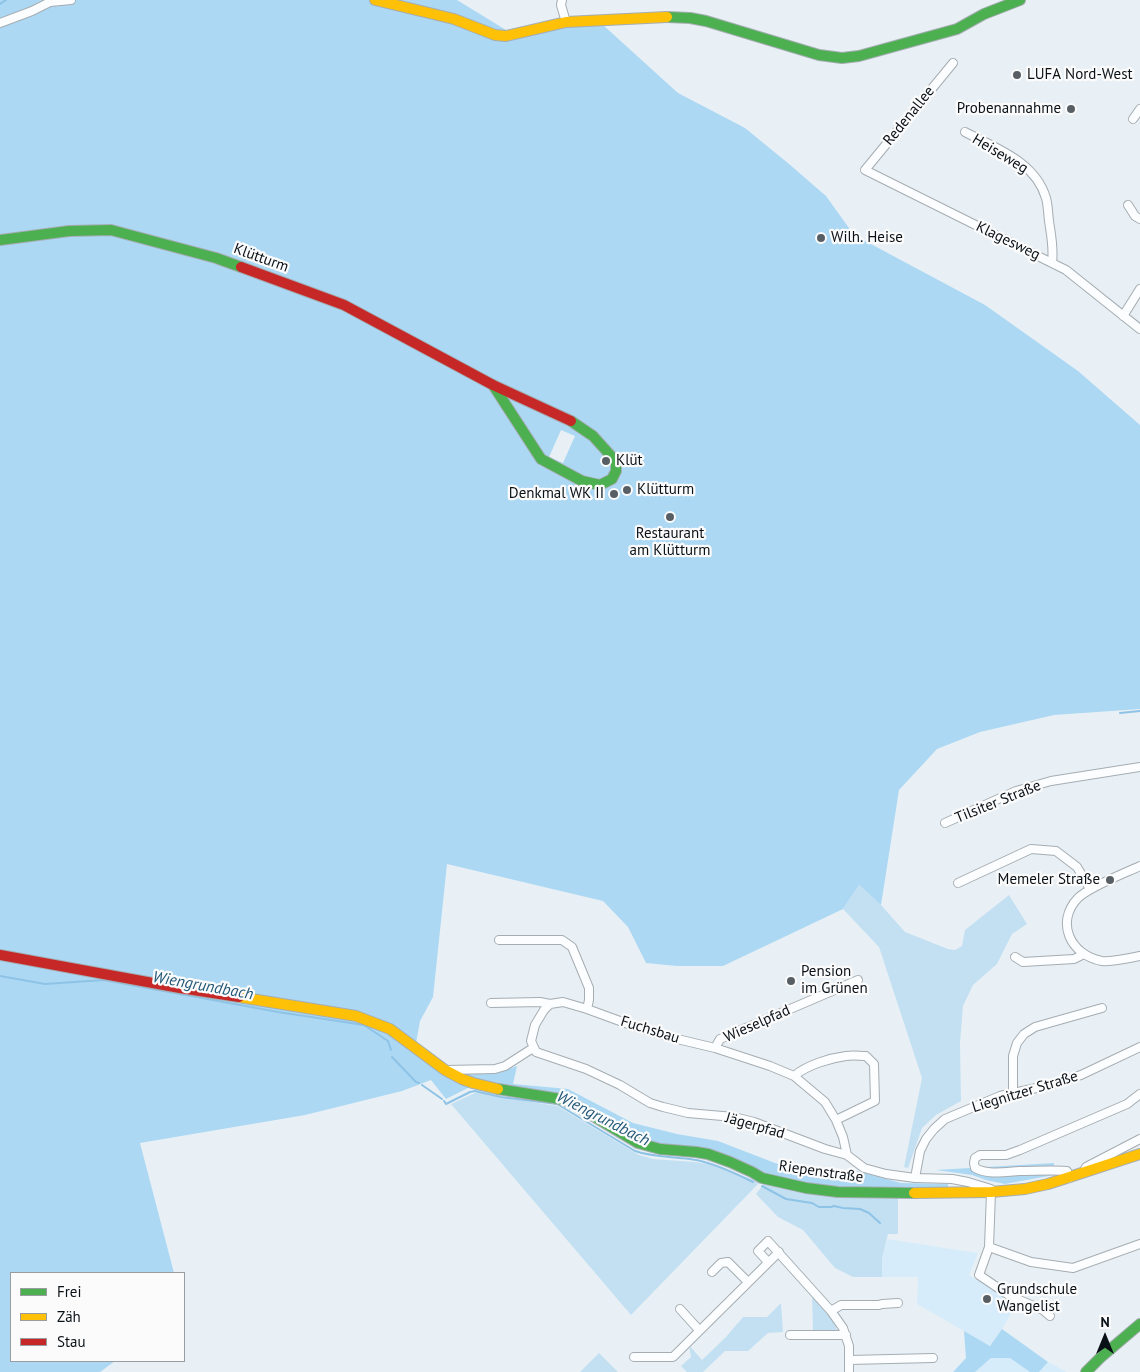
<!DOCTYPE html>
<meta charset="utf-8">
<style>
body{margin:0}
#map{position:relative;width:1140px;height:1372px;overflow:hidden;background:#e8f0f5;font-family:"PT Sans",sans-serif}
canvas{display:block}
.legend{position:absolute;left:10px;top:1272px;width:175px;height:90px;box-sizing:border-box;background:#fbfbfb;border:1px solid #9a9da0;margin:0;padding:6px 9px;list-style:none;font-size:15px;color:#091117}
.legend li{display:flex;align-items:center;gap:10px;height:25px}
.legend b{width:25px;border:1px solid #9a9da0}
.north{position:absolute;left:1080px;top:1312px;width:50px;height:50px;-webkit-text-stroke:4px #fbfbfb;paint-order:stroke;rotate:0deg;font-size:14px;font-weight:700;line-height:20px;text-align:center;color:#091117}
.north::after{content:'';display:block;margin:auto;width:18px;height:22px;background:#091117;clip-path:polygon(50% 0,100% 100%,50% 72%,0 100%)}
</style>
<div id="map">
<canvas width="1140" height="1372"></canvas>
<ul class="legend">
<li><b style="height:6px;background:#4caf50"></b>Frei</li>
<li><b style="height:6px;background:#ffc107"></b>Zäh</li>
<li><b style="height:6px;background:#c62828"></b>Stau</li>
</ul>
<div class="north">N</div>
</div>
<script>
const ctx = document.querySelector('canvas').getContext('2d');
ctx.lineJoin = 'round';
function fill(path, color) {
  ctx.fillStyle = color;
  ctx.fill(path, 'evenodd');
}
function strokePath(path, color, width, dash) {
  ctx.strokeStyle = color;
  ctx.lineWidth = width;
  ctx.lineCap = dash ? 'butt' : 'round';
  ctx.setLineDash(dash || []);
  ctx.stroke(path);
}
function write(font, color, halo, rows, align = 'center') {
  ctx.font = font + ' "PT Sans",sans-serif';
  ctx.lineWidth = 4.5;
  ctx.setLineDash([]);
  ctx.textBaseline = 'middle';
  ctx.strokeStyle = halo;
  ctx.fillStyle = color;
  for (const [text, x, y, turn = 0] of rows) {
    ctx.save();
    ctx.translate(x, y);
    ctx.rotate((+turn || 0) * Math.PI / 180);
    ctx.textAlign = isNaN(turn) ? turn : align;
    if (halo) ctx.strokeText(text, 0, 0);
    ctx.fillText(text, 0, 0);
    ctx.restore();
  }
}
const built = new Path2D(`
 M 887,1239 L 978,1253 L 969,1275 L 1017,1304 L 1002,1329 L 990,1346 L 917,1304 L 918,1277 L 882,1277 L 882,1258 Z
 M 1010,1357 L 1030,1372 L 975,1372 L 991,1358 Z
 M 1048,1362 L 1067,1372 L 1039,1372 Z`);
const green = new Path2D(`
 M 859,885 L 881,905 L 905,932 L 948,949 L 955,950 L 962,946 L 965,930 L 1009,895 L 1027,924 L 1012,934 L 997,964 L 973,985 L 963,1006 L 960,1043 L 961,1101 L 936,1115 L 922,1128 L 908,1168 L 904,1167 L 922,1078 L 879,947 L 843,909 Z
 M 477,1092 L 499,1097 L 557,1106 L 639,1155 L 653,1159 L 694,1162 L 708,1164 L 760,1182 L 631,1315 L 451,1104 Z
 M 765,1182 L 898,1193 L 898,1234 L 888,1234 L 882,1258 L 882,1277 L 853,1277 L 835,1268 L 803,1230 L 778,1217 L 756,1194 Z
 M 812,1294 L 829,1313 L 838,1332 L 813,1331 Z
 M 781,1303 L 783,1332 L 768,1333 L 748,1351 L 725,1351 L 703,1372 L 687,1372 L 681,1366 L 691,1357 L 689,1345 L 702,1360 L 726,1337 L 743,1317 L 767,1317 Z
 M 599,1353 L 618,1372 L 580,1372 Z`);
const forest = new Path2D(`
 M 0,0 L 457,0 L 506,30 L 549,22 L 552,30 L 570,26 L 603,25 L 678,93 L 745,128 L 789,164 L 826,196 L 854,235 L 985,305 L 1078,371 L 1140,425 L 1140,709 L 1054,715 L 980,732 L 937,749 L 899,790 L 881,905 L 859,885 L 843,909 L 723,966 L 677,966 L 646,963 L 628,927 L 603,901 L 447,864 L 433,997 L 420,1021 L 415,1049 L 470,1087 L 446,1099 L 431,1080 L 402,1091 L 305,1115 L 140,1143 L 174,1273 L 11,1273 L 11,1361 L 115,1361 L 100,1372 L 0,1372 ZM 561,430 L 575,436 L 563,463 L 549,457 Z
 M 517,1066 L 513,1084 L 568,1089 L 633,1123 L 677,1134 L 718,1141 L 775,1163 L 816,1175 L 856,1179 L 857,1171 L 901,1183 L 948,1184 L 948,1189 L 844,1190 L 764,1176 L 755,1170 L 653,1147 L 576,1102 L 473,1079 L 458,1073 L 498,1073 Z
 M 1054,1163 L 1054,1175 L 1005,1184 L 986,1180 L 972,1175 L 936,1170 Z
 M 1002,1329 L 1048,1362 L 1039,1372 L 1030,1372 L 1010,1358 L 991,1358 L 975,1372 L 953,1372 L 966,1358 L 964,1331 L 990,1346 Z`);
const stream = new Path2D(`
 M 0,4 L 6,0
 M 1120,713 L 1140,711
 M 0,976 L 45,984 L 104,980 L 278,1012 L 364,1025 L 388,1041 L 391,1050
 M 392,1057 L 416,1082 L 419,1083
 M 422,1085 L 442,1099
 M 444,1101 L 446,1104 L 470,1092 L 475,1091 L 501,1097 L 557,1104 L 635,1151 C 655,1158 675,1156 696,1160 C 716,1164 735,1173 753,1182
 M 762,1186 L 786,1199 L 812,1203 L 819,1207 L 831,1207 L 834,1206 L 843,1208 L 860,1209 L 869,1213 L 880,1223`);
const street = new Path2D(`
 M 562,0 L 561,5 L 566,22
 M 0,23 L 32,11 L 50,2 L 71,0
 M 953,63 L 865,170 L 1066,270 L 1140,329
 M 1133,119 L 1140,109
 M 965,132 C 995,148 1035,161 1046,198 C 1048,205 1048,213 1049,221 C 1051,235 1054,248 1052,263
 M 1128,205 L 1135,216 L 1140,219
 M 1123,316 L 1140,289
 M 945,823 L 1016,791 L 1051,781 L 1140,767
 M 1140,866 C 1125,873 1089,887 1078,898 C 1055,922 1070,955 1102,961 C 1110,962 1131,958 1140,956
 M 958,883 L 1031,849 L 1056,851 L 1077,867 L 1090,889
 M 499,940 L 562,940 L 572,947 L 589,988 L 589,1000 L 587,1009
 M 1015,957 L 1023,962 L 1074,959 L 1084,954
 M 491,1003 L 540,1002 L 550,1004
 M 715,1048 L 720,1039 L 858,980
 M 446,1070 L 495,1069 L 505,1066 L 533,1048
 M 794,1076 C 807,1065 830,1058 846,1056 C 853,1055 860,1056 866,1056 L 874,1064 L 875,1101 L 836,1120
 M 1013,1093 L 1013,1056 L 1017,1043 L 1024,1034 L 1035,1027 L 1102,1008
 M 847,1155 L 843,1137 L 836,1120 L 825,1102 L 794,1076 L 770,1066 L 715,1048 L 673,1038 L 639,1028 L 587,1009 L 563,1002 L 550,1004 L 544,1010 L 535,1025 L 531,1041 L 536,1052 L 586,1069 L 620,1085 L 650,1103 L 663,1107 L 688,1113 L 734,1117 L 754,1122 L 825,1149 L 847,1155 L 864,1168 L 886,1174 L 915,1178 L 952,1179 L 968,1182 L 991,1189
 M 1084,1171 L 1086,1167 L 1140,1139
 M 915,1178 L 920,1151 L 926,1139 L 934,1129 L 945,1119 L 1000,1096 L 1050,1085 L 1081,1075 L 1140,1047
 M 1070,1178 L 1067,1171 C 1051,1170 1035,1171 1019,1171 C 1005,1172 987,1175 975,1168 L 974,1163 L 975,1158 L 980,1155 L 1006,1155 L 1020,1150 L 1127,1104 L 1140,1094
 M 991,1192 L 989,1247 L 979,1275 L 1010,1296 L 1043,1310 L 1050,1316
 M 989,1247 L 1031,1262 L 1073,1268 L 1140,1244
 M 768,1262 L 758,1251 L 768,1241 L 831,1311 L 843,1328 L 849,1346 L 849,1372
 M 712,1272 L 721,1263 L 728,1262 L 748,1282
 M 680,1309 L 699,1330
 M 831,1311 L 841,1305 L 879,1305 L 882,1304 L 898,1303
 M 790,1335 L 846,1335
 M 634,1357 L 673,1357 L 779,1252
 M 849,1360 L 933,1358`);
const fast = new Path2D(`
 M 667,17 L 690,18 L 706,21 L 819,55 L 842,58 L 859,56 L 957,29 L 984,14 L 1020,0
 M 0,240 L 69,231 L 111,230 L 216,258 L 241,267
 M 493,385 L 541,459 L 582,481 L 600,485 L 612,479 L 616,471 L 616,464 L 612,457 L 593,436 L 571,421
 M 498,1089 L 560,1099 L 575,1105 L 638,1143 L 660,1149 L 696,1152 L 708,1154 L 730,1162 L 752,1172 L 762,1178 L 806,1188 L 838,1192 L 914,1193
 M 1086,1372 L 1100,1358 L 1140,1324`);
const slow = new Path2D(`
 M 375,0 L 454,19 L 495,35 L 506,36 L 566,22 L 667,17
 M 239,997 L 356,1016 L 390,1029 L 445,1070 L 462,1079 L 473,1083 L 498,1089
 M 914,1193 L 991,1192 L 1025,1189 L 1048,1184 L 1140,1154`);
const jam = new Path2D(`
 M 241,267 L 344,305 L 493,385 L 571,421
 M 0,955 L 180,988 L 239,997`);
const markers = [
 [1017,75,5,"#575f65"],
 [1071,109,5,"#575f65"],
 [821,238,5,"#575f65"],
 [606,461,5,"#575f65"],
 [627,490,5,"#575f65"],
 [614,494,5,"#575f65"],
 [670,517,5,"#575f65"],
 [1110,880,5,"#575f65"],
 [791,981,5,"#575f65"],
 [987,1299,5,"#575f65"]
];
const poiNames = [
 ["LUFA Nord-West",1027,75],
 ["Probenannahme",1061,109,"right"],
 ["Wilh. Heise",831,238],
 ["Klüt",616,461],
 ["Klütturm",637,490],
 ["Denkmal WK II",604,494,"right"],
 ["Restaurant",670,534,"center"],
 ["am Klütturm",670,551,"center"],
 ["Memeler Straße",1100,880,"right"],
 ["Pension",801,972],
 ["im Grünen",801,989],
 ["Grundschule",997,1290],
 ["Wangelist",997,1307]
];
const streetNames = [
 ["Redenallee",909,116,-51],
 ["Heiseweg",1000,154,31],
 ["Klagesweg",1008,241,26],
 ["Klütturm",261,258,20],
 ["Tilsiter Straße",998,802,-22],
 ["Wieselpfad",757,1024,-24],
 ["Fuchsbau",650,1030,17],
 ["Liegnitzer Straße",1025,1092,-17],
 ["Jägerpfad",755,1126,16],
 ["Riepenstraße",821,1172,8]
];
const waterNames = [
 ["Wiengrundbach",203,986,10],
 ["Wiengrundbach",603,1119,27]
];
fill(built, '#d7ecfa');
fill(green, '#c3e0f3');
fill(forest, '#acd8f4');
strokePath(stream, '#8ec3e6', 2);
strokePath(street, '#a5adb2', 10);
strokePath(fast, '#a5adb2', 12);
strokePath(slow, '#a5adb2', 12);
strokePath(jam, '#a5adb2', 12);
strokePath(street, '#fcfdfe', 8);
strokePath(fast, '#4caf50', 10);
strokePath(slow, '#ffc107', 10);
strokePath(jam, '#c62828', 10);
for (const [x, y, r, color] of markers) {
  const dot = new Path2D();
  dot.arc(x, y, r, 0, 2 * Math.PI);
  ctx.fillStyle = color;
  ctx.fill(dot);
  strokePath(dot, '#fbfbfb', 2);
}
write('15px', '#091117', '#fbfbfb', poiNames, 'left');
write('15px', '#091117', '#fbfbfb', streetNames);
write('italic 16px', '#215878', '#fbfbfb', waterNames);
</script>
